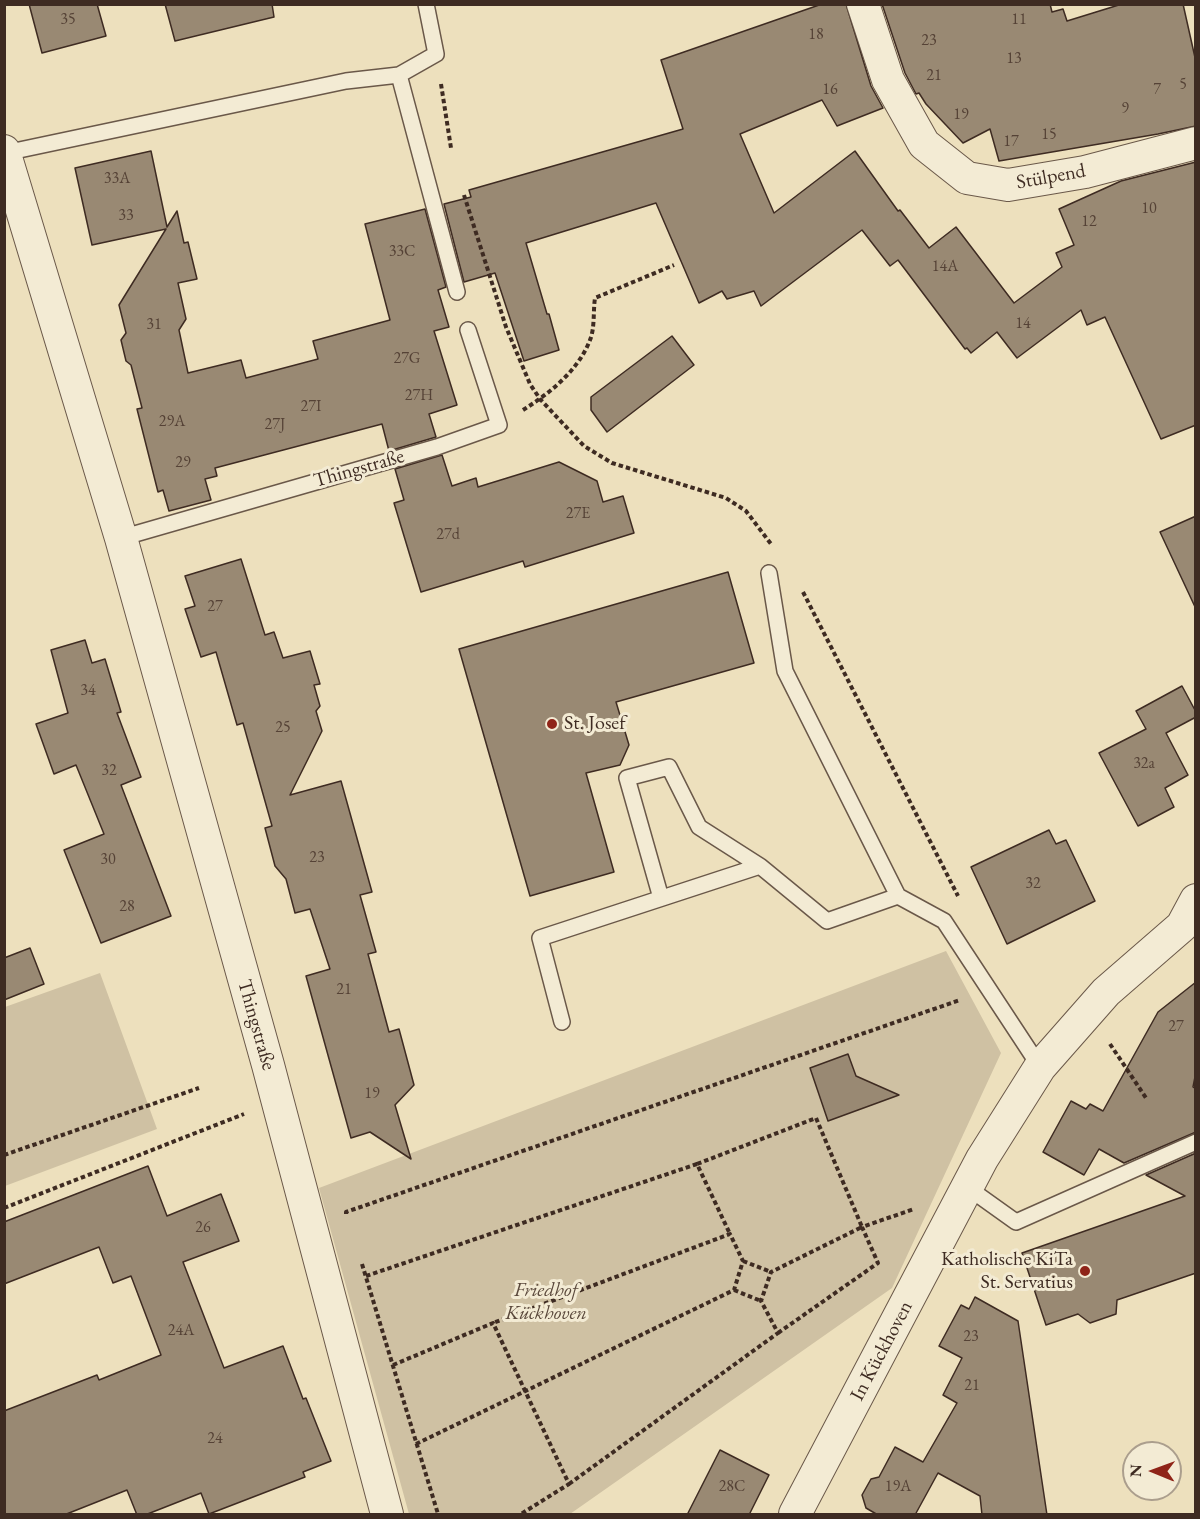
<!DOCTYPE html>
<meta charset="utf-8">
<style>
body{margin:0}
#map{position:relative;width:1200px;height:1519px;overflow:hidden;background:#ede0bd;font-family:"EB Garamond",serif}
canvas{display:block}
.frame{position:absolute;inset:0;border:6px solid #3e2b22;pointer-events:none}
.north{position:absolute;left:1122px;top:1441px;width:60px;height:60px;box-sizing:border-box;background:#f3ebd4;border:2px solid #ab9e8d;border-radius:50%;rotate:271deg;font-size:16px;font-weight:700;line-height:24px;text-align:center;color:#3e2b22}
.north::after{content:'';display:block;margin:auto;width:21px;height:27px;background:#8f2418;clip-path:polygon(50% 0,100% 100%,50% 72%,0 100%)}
</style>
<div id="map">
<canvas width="1200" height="1519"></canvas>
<div class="frame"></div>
<div class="north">N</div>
</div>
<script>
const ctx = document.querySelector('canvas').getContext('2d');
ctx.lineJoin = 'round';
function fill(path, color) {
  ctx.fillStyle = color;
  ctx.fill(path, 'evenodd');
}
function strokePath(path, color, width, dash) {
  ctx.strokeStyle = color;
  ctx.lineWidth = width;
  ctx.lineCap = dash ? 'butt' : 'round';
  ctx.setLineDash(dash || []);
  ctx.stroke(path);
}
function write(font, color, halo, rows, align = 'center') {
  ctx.font = font + ' "EB Garamond",serif';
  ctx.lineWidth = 6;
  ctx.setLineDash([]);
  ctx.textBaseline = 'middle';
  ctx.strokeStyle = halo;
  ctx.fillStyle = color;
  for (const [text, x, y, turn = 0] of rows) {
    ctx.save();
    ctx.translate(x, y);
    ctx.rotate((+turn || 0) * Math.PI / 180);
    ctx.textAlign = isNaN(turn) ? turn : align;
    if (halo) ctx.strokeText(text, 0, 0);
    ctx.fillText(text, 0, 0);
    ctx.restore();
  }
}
const green = new Path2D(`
 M 946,951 L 1001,1053 L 892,1288 L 570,1514 L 409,1514 L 319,1188 Z
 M 100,973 L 157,1129 L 5,1186 L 5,1007 Z`);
const building = new Path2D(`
 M 29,4 L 97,4 L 106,36 L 42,53 Z
 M 165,4 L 272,4 L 274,17 L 175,41 Z
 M 822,4 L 846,4 L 871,86 L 883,108 L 837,126 L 822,100 L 740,134 L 774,213 L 855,151 L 898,211 L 900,210 L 929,248 L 956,227 L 1014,303 L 1062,267 L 1056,253 L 1074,245 L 1059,209 L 1121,181 L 1196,162 L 1196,425 L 1161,439 L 1105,317 L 1087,325 L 1081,310 L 1017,358 L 997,332 L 971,353 L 967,348 L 965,349 L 898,260 L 890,266 L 862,230 L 761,306 L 754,291 L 727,299 L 722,291 L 699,303 L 656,203 L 526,243 L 547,314 L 549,314 L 559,350 L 524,361 L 495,273 L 464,282 L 444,204 L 471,197 L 469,190 L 683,129 L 661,60 Z
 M 882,4 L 1050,4 L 1052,12 L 1063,9 L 1067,21 L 1122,4 L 1183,4 L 1196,62 L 1196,126 L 1158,134 L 999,161 L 990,129 L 963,143 L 926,104 L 919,93 L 916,94 L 905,73 Z
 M 151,151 L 167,227 L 177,211 L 184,243 L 188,242 L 197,279 L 178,283 L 186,319 L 179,330 L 188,373 L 241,360 L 246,378 L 318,359 L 313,341 L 390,320 L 365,224 L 425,209 L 446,287 L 438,290 L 449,327 L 434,331 L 457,405 L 429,414 L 436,437 L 389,451 L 382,424 L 215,468 L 217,476 L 205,479 L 211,500 L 169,511 L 163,490 L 158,492 L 137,409 L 142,408 L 131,365 L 126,361 L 121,340 L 126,333 L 119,305 L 166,229 L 92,245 L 75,168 Z
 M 672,336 L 694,365 L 607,432 L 591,410 L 591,397 Z
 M 442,455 L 452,486 L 476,478 L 478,487 L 559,462 L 597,481 L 603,502 L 623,496 L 634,533 L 525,567 L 523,561 L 421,592 L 394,503 L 404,500 L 395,469 Z
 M 1196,516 L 1196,609 L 1160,532 Z
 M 241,559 L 265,635 L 274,632 L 283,658 L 310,651 L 320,684 L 314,685 L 320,706 L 316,711 L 322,731 L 290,795 L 341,781 L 372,892 L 360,895 L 376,952 L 368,954 L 389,1032 L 399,1029 L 414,1085 L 395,1105 L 411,1159 L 370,1132 L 351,1138 L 306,976 L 330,969 L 310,909 L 295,913 L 286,879 L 275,866 L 265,828 L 272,826 L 243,723 L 237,725 L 216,652 L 201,657 L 185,609 L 195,606 L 185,576 Z
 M 728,572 L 754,663 L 616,702 L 629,745 L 620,765 L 586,773 L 614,872 L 530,896 L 459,649 Z
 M 85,640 L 92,663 L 105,659 L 121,712 L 117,713 L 141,777 L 121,785 L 171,916 L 101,943 L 64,850 L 104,834 L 76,765 L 54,774 L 36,724 L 68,713 L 51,650 Z
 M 1182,686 L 1196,712 L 1196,717 L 1166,733 L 1188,775 L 1165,788 L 1174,807 L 1138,826 L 1099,753 L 1146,729 L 1136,711 Z
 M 1049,830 L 1056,844 L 1066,840 L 1095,901 L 1007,944 L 971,867 Z
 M 30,948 L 44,984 L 4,1000 L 4,958 Z
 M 1196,982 L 1196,1072 L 1193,1087 L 1196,1089 L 1196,1132 L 1124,1163 L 1099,1149 L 1084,1175 L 1043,1152 L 1071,1101 L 1086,1109 L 1090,1104 L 1103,1111 L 1158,1012 Z
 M 848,1054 L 856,1076 L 899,1095 L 828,1121 L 810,1068 Z
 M 1196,1153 L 1196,1273 L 1117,1300 L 1116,1314 L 1090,1323 L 1078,1314 L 1046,1325 L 1022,1253 L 1185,1196 L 1146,1175 Z
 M 148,1166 L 167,1216 L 221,1194 L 239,1241 L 183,1262 L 224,1368 L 283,1346 L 303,1399 L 306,1398 L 331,1461 L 303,1472 L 305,1477 L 209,1514 L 201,1493 L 145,1515 L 137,1515 L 127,1490 L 64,1515 L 4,1515 L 4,1411 L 97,1375 L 99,1380 L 161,1355 L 131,1276 L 113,1283 L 99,1247 L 4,1284 L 4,1222 Z
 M 975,1297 L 1018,1321 L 1047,1515 L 982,1515 L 980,1496 L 938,1473 L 915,1515 L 878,1515 L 866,1508 L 862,1495 L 871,1479 L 879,1477 L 895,1447 L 923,1462 L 957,1403 L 943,1395 L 962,1358 L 939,1346 L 961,1305 L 969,1309 Z
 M 720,1450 L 769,1475 L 749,1515 L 687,1515 Z`);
const path = new Path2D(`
 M 441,84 L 451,148
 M 464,195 L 506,327 L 530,384 L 540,399 L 584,446 L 612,463 L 726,498 L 746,511 L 771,544
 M 523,410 C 550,393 578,371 590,340 C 595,328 593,311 595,298 L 674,265
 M 803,592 L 958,896
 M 1110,1044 L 1146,1098
 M 4,1155 L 199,1088
 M 4,1208 L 244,1114
 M 346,1214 L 346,1212 L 960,1000
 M 743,1261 L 771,1272
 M 362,1264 L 438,1514
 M 366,1276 L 697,1164 L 730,1234
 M 734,1290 L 761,1301
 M 778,1333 L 878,1263 L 862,1227 L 914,1209
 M 393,1365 L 493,1323 L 569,1484 L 521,1514
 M 416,1444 L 734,1290 L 743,1261 L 730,1234 L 493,1323
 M 569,1484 L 778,1333 L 761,1301 L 771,1272 L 862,1227 L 816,1118 L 697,1164`);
const lane = new Path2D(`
 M 426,4 L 436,54 L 399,75 L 457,292
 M 5,153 L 346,81 L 399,75
 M 121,538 L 437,447 L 499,425 L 468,330
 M 769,573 L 785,671 L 898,896
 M 661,898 L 627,778 L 669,767 L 699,827 L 760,866
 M 562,1022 L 540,938 L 760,866 L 827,921 L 898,896 L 944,921 L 1040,1067
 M 967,1187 L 1016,1222 L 1196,1142`);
const street = new Path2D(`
 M 863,4 L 888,80 L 924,144 L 967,178 L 1008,185 L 1085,172 L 1196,143
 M 4,151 L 121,538 L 268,1065 L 387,1514
 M 795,1514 L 982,1159 L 1040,1067 L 1106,992 L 1182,926 L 1196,900`);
const markers = [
 [552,724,6,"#8f2418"],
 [1085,1271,6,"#8f2418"]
];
const numberNames = [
 ["35",68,20],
 ["11",1019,20],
 ["18",816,35],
 ["23",929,41],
 ["13",1014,59],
 ["21",934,76],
 ["5",1183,85],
 ["16",830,90],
 ["7",1157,90],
 ["9",1125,109],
 ["19",961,115],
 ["15",1049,135],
 ["17",1011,142],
 ["33A",117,179],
 ["10",1149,209],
 ["33",126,216],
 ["12",1089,222],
 ["33C",402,252],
 ["14A",945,267],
 ["14",1023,324],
 ["31",154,325],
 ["27G",407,359],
 ["27H",419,396],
 ["27I",311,407],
 ["29A",172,422],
 ["27J",275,425],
 ["29",183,463],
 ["27E",578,514],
 ["27d",448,535],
 ["27",215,607],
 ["34",88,691],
 ["25",283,728],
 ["32a",1144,764],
 ["32",109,771],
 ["23",317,858],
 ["30",108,860],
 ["32",1033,884],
 ["28",127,907],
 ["21",344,990],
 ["27",1176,1027],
 ["19",372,1094],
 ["26",203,1228],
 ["24A",181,1331],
 ["23",971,1337],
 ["21",972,1386],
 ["24",215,1439],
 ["28C",732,1487],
 ["19A",898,1487]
];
const streetNames = [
 ["Stülpend",1051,177,-10],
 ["Thingstraße",359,469,-16],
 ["Thingstraße",256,1025,74],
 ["In Kückhoven",882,1351,-62]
];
const poiNames = [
 ["St. Josef",564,724],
 ["Katholische KiTa",1073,1260,"right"],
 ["St. Servatius",1073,1283,"right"]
];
const parkNames = [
 ["Friedhof",546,1291],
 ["Kückhoven",546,1314]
];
fill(green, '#cfc1a3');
fill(building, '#998973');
strokePath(building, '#3e2b22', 1.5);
strokePath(lane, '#6a5849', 18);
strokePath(street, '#6a5849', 34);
strokePath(path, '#3e2b22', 4, [4.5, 3]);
strokePath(lane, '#f3ebd4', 15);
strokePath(street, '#f3ebd4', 32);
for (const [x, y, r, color] of markers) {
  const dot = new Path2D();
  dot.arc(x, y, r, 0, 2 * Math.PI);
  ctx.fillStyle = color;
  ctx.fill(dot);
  strokePath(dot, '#f3ebd4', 2);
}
write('16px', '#554236', null, numberNames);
write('20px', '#3e2b22', '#f3ebd4', streetNames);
write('20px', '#3e2b22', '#f3ebd4', poiNames, 'left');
write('italic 20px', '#5b493c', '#f3ebd4', parkNames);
</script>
